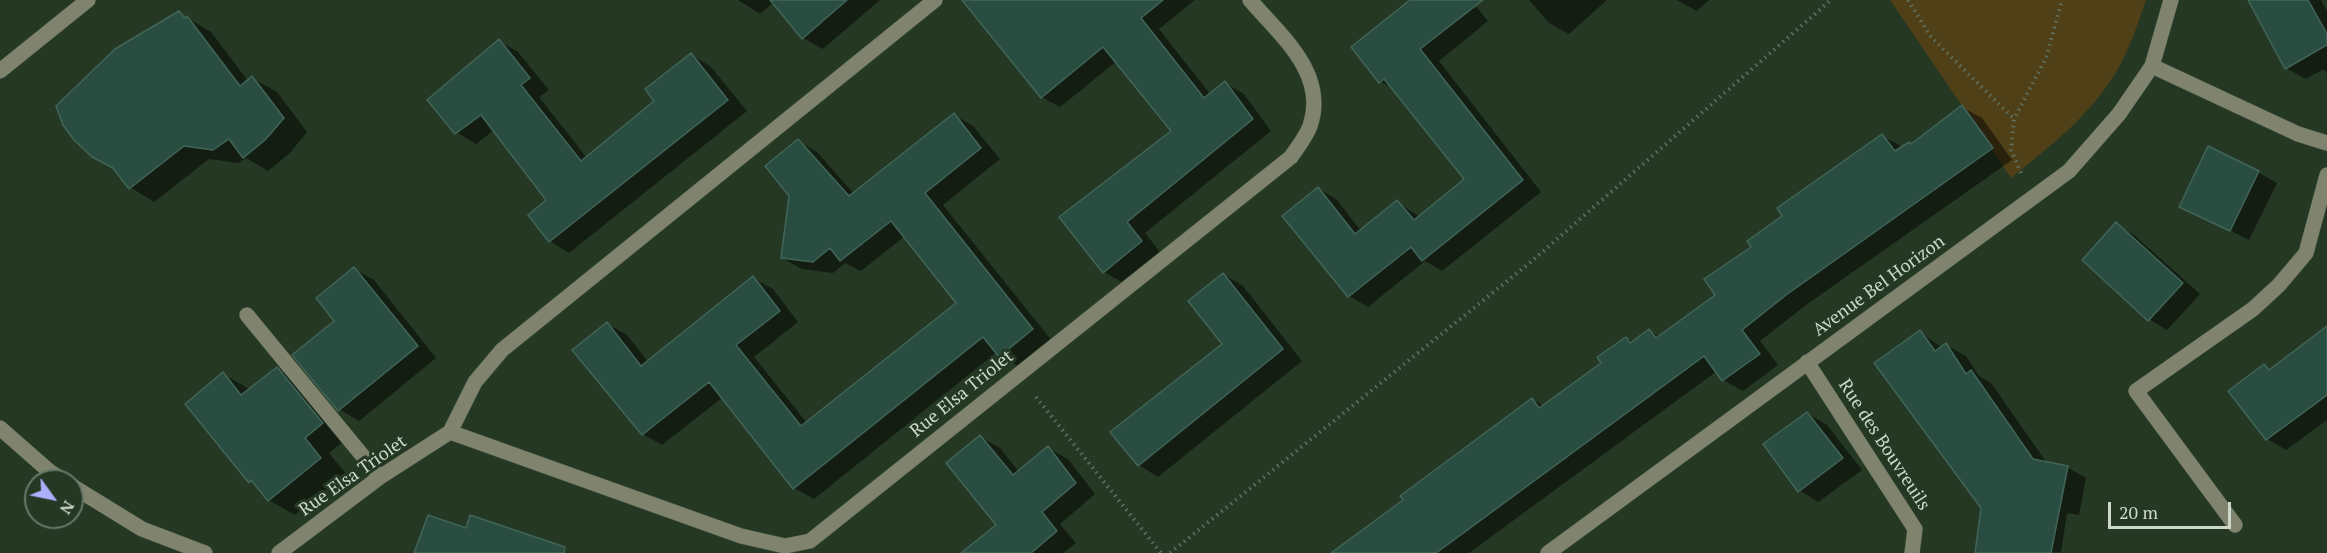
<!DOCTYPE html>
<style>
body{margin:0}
#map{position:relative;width:2327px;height:553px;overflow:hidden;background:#243823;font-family:"PT Serif",serif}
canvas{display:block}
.north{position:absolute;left:24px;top:469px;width:60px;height:60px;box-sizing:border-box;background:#243823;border:2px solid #677866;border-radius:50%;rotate:123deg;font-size:16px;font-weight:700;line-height:24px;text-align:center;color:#cbd8ca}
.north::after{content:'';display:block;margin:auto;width:21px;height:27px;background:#aab0fb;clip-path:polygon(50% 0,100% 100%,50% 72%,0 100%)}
.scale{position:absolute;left:2108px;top:502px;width:123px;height:27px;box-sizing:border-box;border:3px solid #cbd8ca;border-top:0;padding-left:8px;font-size:18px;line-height:21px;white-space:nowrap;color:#cbd8ca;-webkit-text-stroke:4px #243823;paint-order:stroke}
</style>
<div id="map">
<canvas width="2327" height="553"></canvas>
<div class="north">N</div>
<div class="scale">20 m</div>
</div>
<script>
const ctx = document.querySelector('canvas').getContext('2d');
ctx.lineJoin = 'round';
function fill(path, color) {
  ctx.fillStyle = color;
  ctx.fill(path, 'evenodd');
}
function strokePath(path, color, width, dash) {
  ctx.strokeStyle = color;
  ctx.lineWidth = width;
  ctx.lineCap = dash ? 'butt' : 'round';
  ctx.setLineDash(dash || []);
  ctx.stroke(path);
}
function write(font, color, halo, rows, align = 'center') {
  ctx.font = font + ' "PT Serif",serif';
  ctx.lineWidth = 6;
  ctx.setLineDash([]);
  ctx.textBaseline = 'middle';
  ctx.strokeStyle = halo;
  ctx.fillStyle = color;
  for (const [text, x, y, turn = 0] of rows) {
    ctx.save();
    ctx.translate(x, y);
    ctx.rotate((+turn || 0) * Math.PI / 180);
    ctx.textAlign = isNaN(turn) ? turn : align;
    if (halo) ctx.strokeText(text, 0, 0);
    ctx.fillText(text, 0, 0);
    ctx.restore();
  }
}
const green = new Path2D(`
 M 1890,0 L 2146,0 C 2137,26 2128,54 2113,77 C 2087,118 2048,148 2011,178 Z`);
const shadow = new Path2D(`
 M 738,0 L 880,0 L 823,49 L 803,38 L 774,2 L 760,14 Z
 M 973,0 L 1195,0 L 1159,29 L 1210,94 L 1225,83 L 1244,94 L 1271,131 L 1145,233 L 1160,252 L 1122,282 L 1104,272 L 1061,218 L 1173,131 L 1117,61 L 1060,107 L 1042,97 Z
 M 1412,0 L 1471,0 L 1488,21 L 1439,61 L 1541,192 L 1442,271 L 1425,261 L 1368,307 L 1349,296 L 1318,188 L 1337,200 L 1361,231 L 1397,202 L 1420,217 L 1466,179 L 1395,90 L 1380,81 Z
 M 1529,0 L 1607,0 L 1569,34 L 1549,23 Z
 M 1677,0 L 1709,0 L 1697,11 Z
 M 2250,0 L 2321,0 L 2327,11 L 2327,74 L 2324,69 L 2306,79 L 2286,68 Z
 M 179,13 L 211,32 L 248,81 L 252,78 L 277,92 L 307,132 L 290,153 L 268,171 L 246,158 L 238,163 L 209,159 L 154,202 L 130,187 Z
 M 499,41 L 518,52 L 549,90 L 539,97 L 587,158 L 656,101 L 691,55 L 710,66 L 747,111 L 569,253 L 550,241 L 548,200 L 494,130 L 476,144 L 456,132 Z
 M 1962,107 L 1982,118 L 2012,160 L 1806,305 L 1760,341 L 1778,365 L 1743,391 L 1723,380 L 1717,371 L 1469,553 L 1334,553 L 1532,399 L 1544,406 L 1603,363 L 1626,338 L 1633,342 L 1649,331 L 1659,337 L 1717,295 L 1753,247 L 1785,216 L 1882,136 L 1903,147 L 1912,145 Z
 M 954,115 L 973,126 L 1000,159 L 943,205 L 1052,341 L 1019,367 L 997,352 L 814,499 L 794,488 L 723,397 L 662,445 L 643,434 L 607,324 L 627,335 L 648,362 L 753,278 L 773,289 L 798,322 L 754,357 L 807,423 L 958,303 L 905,236 L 861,271 L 845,263 L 833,273 L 802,269 L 782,258 L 798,141 L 817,152 L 854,194 Z
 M 2258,172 L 2277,183 L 2249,240 L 2181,206 Z
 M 2116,224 L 2134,235 L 2200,294 L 2167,330 L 2149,319 Z
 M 354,269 L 374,280 L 436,358 L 359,421 L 339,409 L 336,321 Z
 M 1223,274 L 1243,286 L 1302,361 L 1158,477 L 1139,465 L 1224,344 Z
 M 2327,328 L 2327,420 L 2286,450 L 2267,439 L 2230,392 L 2264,366 L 2272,370 Z
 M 1920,332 L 1942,348 L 1946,345 L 1966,356 L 1979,376 L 1991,383 L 2047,463 L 2067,467 L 2086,478 L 2079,515 L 2067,513 L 2061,552 L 1976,553 L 1983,508 Z
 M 277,369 L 303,384 L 348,438 L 329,453 L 346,474 L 295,515 L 269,500 L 258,486 L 250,482 L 223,374 L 249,389 Z
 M 1807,413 L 1827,425 L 1862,470 L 1818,502 L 1799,490 Z
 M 980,437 L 1000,448 L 1019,472 L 1048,448 L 1068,459 L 1095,494 L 1060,524 L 1076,543 L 1063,553 L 963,553 L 998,525 Z`);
const building = new Path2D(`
 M 770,0 L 847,0 L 802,39 Z
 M 962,0 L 1163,0 L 1141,18 L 1204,98 L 1225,81 L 1253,119 L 1127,222 L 1142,241 L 1103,273 L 1059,217 L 1171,131 L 1103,47 L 1041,98 Z
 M 1410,0 L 1483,0 L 1420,49 L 1523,180 L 1422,261 L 1411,247 L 1348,297 L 1282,216 L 1318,187 L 1355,234 L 1397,200 L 1414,220 L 1464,179 L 1384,79 L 1379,83 L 1351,47 Z
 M 2248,0 L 2308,0 L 2327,34 L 2327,45 L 2285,69 Z
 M 179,11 L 185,18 L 187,16 L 240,86 L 252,76 L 284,118 L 265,140 L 243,158 L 229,139 L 213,150 L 184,146 L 129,189 L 113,168 L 92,157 L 74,140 L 63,125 L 56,106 L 115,49 Z
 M 499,39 L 530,78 L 521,85 L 581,161 L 654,101 L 645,89 L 691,53 L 728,100 L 549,242 L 528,215 L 546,200 L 481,115 L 455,134 L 427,100 Z
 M 1962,105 L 1993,148 L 1786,295 L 1742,330 L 1760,354 L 1722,381 L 1704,356 L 1436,553 L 1331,553 L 1403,500 L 1400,496 L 1532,398 L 1539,408 L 1601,363 L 1597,357 L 1626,337 L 1630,343 L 1649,329 L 1656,338 L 1715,295 L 1704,279 L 1751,247 L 1747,241 L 1782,216 L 1777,208 L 1882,134 L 1895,151 L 1909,142 L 1911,144 Z
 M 954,113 L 981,148 L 925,193 L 1033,329 L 999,357 L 983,337 L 793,489 L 709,382 L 642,435 L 572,350 L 607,322 L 641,366 L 753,276 L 780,311 L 736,345 L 801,426 L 956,303 L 891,221 L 840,261 L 830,248 L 813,262 L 781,258 L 789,196 L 765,166 L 798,139 L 849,196 Z
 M 2208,146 L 2259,171 L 2230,231 L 2179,207 Z
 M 2116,222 L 2183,283 L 2148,321 L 2082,260 Z
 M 354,267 L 418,346 L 338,411 L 292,355 L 334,321 L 316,298 Z
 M 1223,273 L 1283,349 L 1138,466 L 1110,432 L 1222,344 L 1188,301 Z
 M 2327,326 L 2327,395 L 2266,440 L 2228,391 L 2264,364 L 2269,370 Z
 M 1920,330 L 1935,351 L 1946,343 L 1966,374 L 1971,370 L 2033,459 L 2068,466 L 2051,553 L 1975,553 L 1981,508 L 1874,363 Z
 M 277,367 L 323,423 L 305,438 L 321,458 L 268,501 L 251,480 L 249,483 L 185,404 L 223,372 L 241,395 Z
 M 1807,412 L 1843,458 L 1798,492 L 1763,444 Z
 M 980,435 L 1013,475 L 1048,446 L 1076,483 L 1042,512 L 1057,531 L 1031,553 L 961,553 L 996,525 L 946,463 Z
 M 428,515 L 466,528 L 470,515 L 565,547 L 564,553 L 414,553 Z`);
const path = new Path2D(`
 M 1908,0 L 1931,37 L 2014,119
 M 2021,173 L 2011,150 L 2014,119 L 2046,58 L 2062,0
 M 1036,397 L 1161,553
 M 1170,553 L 1532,261 L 1831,0`);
const minor = new Path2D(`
 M 2152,66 L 2298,134 L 2327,143
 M 0,71 L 88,0
 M 247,315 L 380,477
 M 1807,362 L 1915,529 L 1912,553
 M 0,428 L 49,471 L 65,481
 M 450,432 L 741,536 L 785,546 L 810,541 L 1291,157 C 1297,148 1306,137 1310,126 C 1328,74 1281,36 1250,0
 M 72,486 L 142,529 L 205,553
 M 2235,525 L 2136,391 L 2253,309 L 2279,285 L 2306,253 L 2327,175
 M 279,553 L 380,477 L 450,432 L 475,382 L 502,350 L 935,0
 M 1548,553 L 2069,171 L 2119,114 L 2152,66 L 2171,0`);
const streetNames = [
 ["Avenue Bel Horizon",1879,286,-36],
 ["Rue Elsa Triolet",962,394,-39],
 ["Rue des Bouvreuils",1884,445,57],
 ["Rue Elsa Triolet",353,476,-35]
];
fill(green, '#504018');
fill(shadow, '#0007');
fill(building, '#2a4d41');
strokePath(building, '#426559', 1.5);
strokePath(minor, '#425541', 16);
strokePath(path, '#60725f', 4, [1.5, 4.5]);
strokePath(minor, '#80846e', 15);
write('18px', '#cbd8ca', '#243823', streetNames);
</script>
